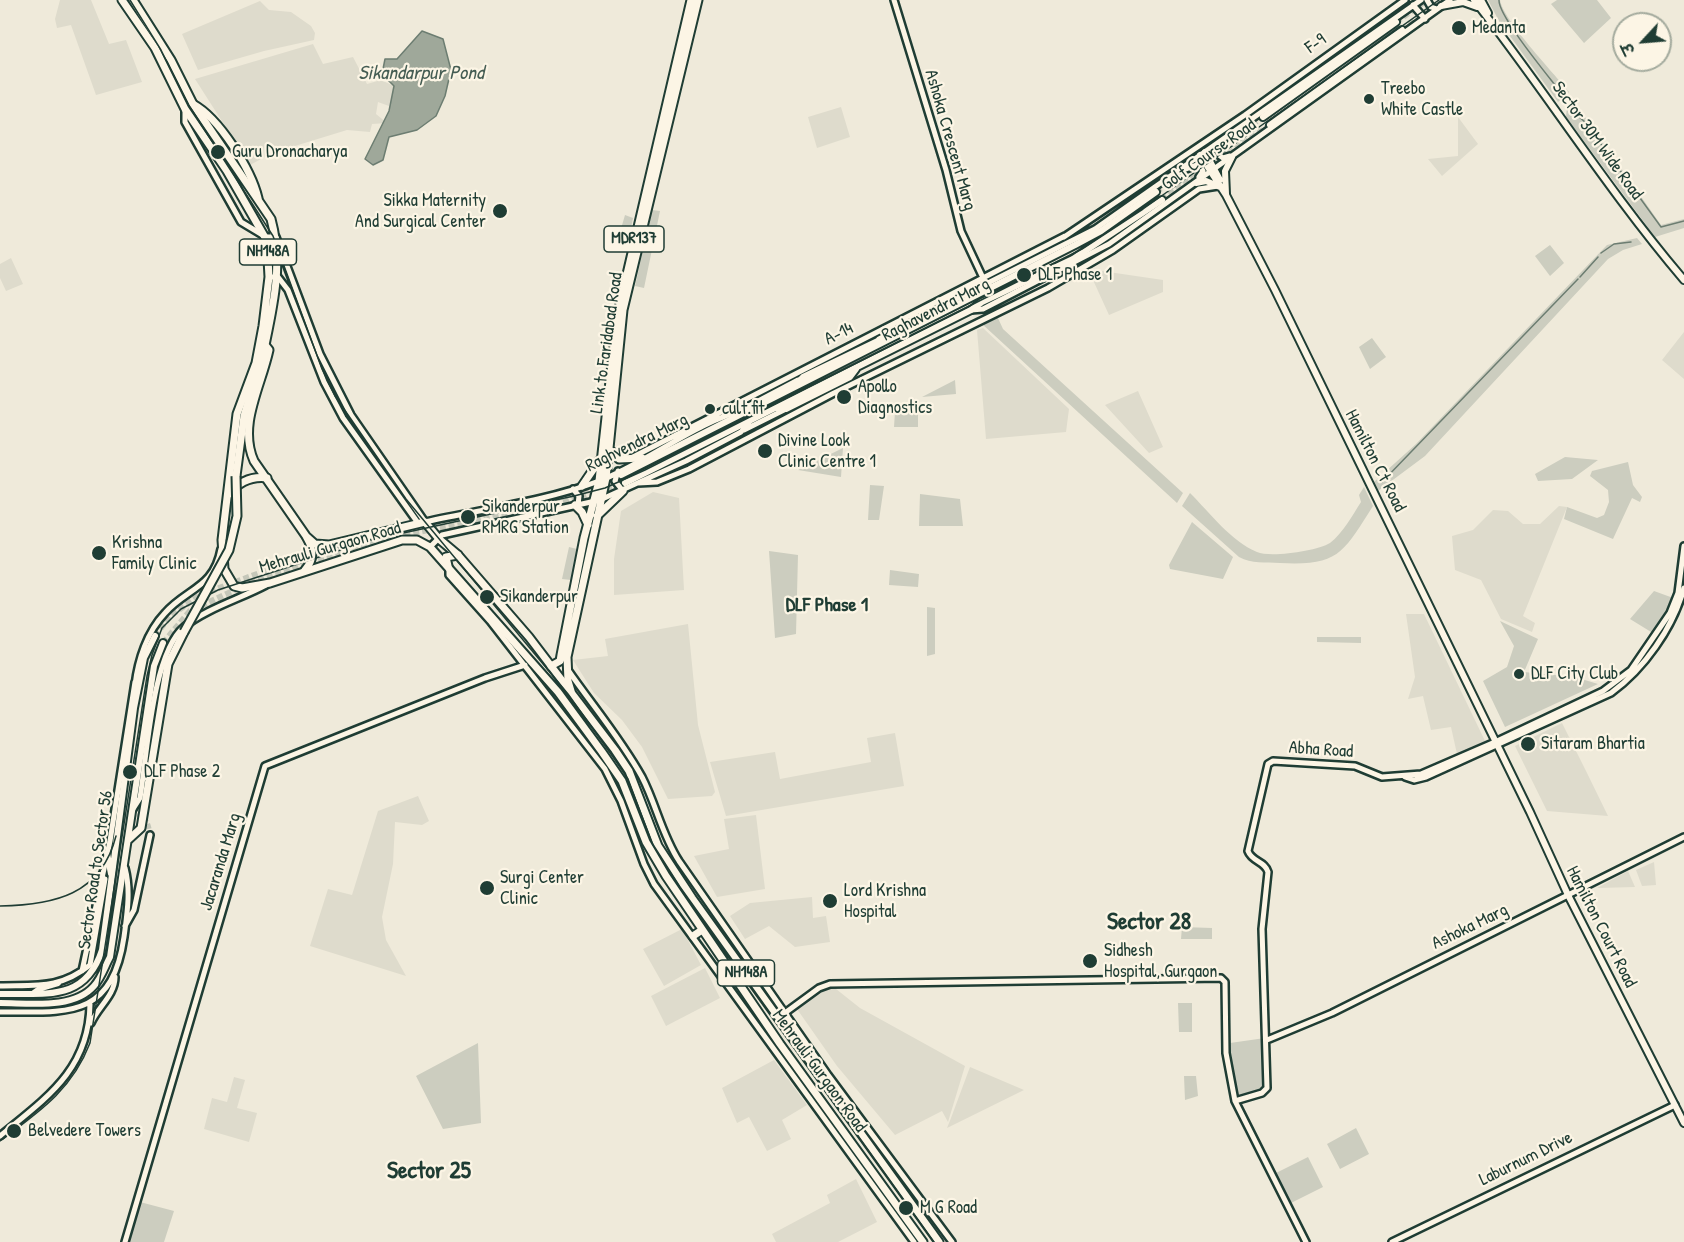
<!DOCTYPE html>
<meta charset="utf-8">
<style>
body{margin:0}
#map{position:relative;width:1684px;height:1242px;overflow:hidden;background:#efeada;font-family:"Patrick Hand","Playpen Sans Deva",sans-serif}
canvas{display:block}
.north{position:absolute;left:1612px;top:12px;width:60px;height:60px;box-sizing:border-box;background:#fcf5e5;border:2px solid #a4ab9e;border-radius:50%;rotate:244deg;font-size:16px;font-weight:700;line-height:24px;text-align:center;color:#1f3d34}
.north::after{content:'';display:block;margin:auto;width:21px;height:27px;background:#1f3d34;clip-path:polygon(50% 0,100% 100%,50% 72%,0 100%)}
</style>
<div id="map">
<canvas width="1684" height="1242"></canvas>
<div class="north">उ</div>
</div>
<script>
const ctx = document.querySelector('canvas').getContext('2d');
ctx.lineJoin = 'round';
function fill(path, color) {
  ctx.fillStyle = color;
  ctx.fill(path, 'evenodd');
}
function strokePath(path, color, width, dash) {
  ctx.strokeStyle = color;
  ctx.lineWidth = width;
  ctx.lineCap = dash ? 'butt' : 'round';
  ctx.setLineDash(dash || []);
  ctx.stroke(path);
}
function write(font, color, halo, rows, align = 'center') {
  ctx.font = font + ' "Patrick Hand",sans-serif';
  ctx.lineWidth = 4.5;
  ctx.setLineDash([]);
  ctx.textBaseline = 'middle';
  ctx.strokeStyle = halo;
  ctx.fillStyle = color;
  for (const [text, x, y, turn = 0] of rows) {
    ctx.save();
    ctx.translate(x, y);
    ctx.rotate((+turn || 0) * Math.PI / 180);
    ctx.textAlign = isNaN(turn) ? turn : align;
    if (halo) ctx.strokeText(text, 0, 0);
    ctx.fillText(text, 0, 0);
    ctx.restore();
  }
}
const built = new Path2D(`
 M 60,0 L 91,0 L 109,44 L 126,40 L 142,82 L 96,95 L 71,25 L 57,28 L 55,19 Z
 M 260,1 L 269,10 L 291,12 L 311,26 L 315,33 L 314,40 L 264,51 L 198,70 L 182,34 Z
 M 313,44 L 323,64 L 353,57 L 367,84 L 381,80 L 396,87 L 389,106 L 378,102 L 376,114 L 387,123 L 372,124 L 370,132 L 347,130 L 272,153 L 250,165 L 195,79 Z
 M 841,107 L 850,137 L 817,148 L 808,117 Z
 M 1458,117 L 1478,144 L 1442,176 L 1428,159 L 1458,156 Z
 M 11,258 L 23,284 L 6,291 L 0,278 L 0,264 Z
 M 1088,269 L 1163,280 L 1163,292 L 1109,315 Z
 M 983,328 L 1069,409 L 1066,432 L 986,439 L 977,330 Z
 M 1684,332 L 1684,379 L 1662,360 Z
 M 1138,391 L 1163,447 L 1149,453 L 1105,405 Z
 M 653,492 L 679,498 L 684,590 L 614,595 L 614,559 L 621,511 Z
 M 1559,506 L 1567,507 L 1523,616 L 1535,623 L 1532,632 L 1501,619 L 1481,580 L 1455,570 L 1452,536 L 1473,530 L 1493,510 L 1508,511 L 1523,524 L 1540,524 Z
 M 1406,614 L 1424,614 L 1485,741 L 1457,754 L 1451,727 L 1431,730 L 1423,696 L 1408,699 L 1415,677 Z
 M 688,624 L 698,725 L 715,792 L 712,796 L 668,799 L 642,747 L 622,720 L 594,693 L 573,660 L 608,656 L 605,639 Z
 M 1562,723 L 1587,773 L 1608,816 L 1547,811 L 1515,746 Z
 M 895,733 L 904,786 L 726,816 L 710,762 L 775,752 L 780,779 L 871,762 L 867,738 Z
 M 418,796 L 429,821 L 422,825 L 395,822 L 393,864 L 382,917 L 386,940 L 406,976 L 310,946 L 328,889 L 352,895 L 378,811 Z
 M 756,815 L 765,889 L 717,897 L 694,856 L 729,849 L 724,819 Z
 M 1654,862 L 1656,885 L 1642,886 L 1636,870 Z
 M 1628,871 L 1635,887 L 1597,888 Z
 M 812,897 L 813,918 L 826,916 L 830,942 L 795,947 L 769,926 L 745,939 L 730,916 L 750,903 Z
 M 682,929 L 701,965 L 664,986 L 643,949 Z
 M 705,968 L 720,998 L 666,1026 L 651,996 Z
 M 831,985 L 860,1008 L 965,1066 L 948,1122 L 942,1111 L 895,1135 L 837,1066 L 797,1009 Z
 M 774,1060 L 807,1105 L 782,1120 L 791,1139 L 767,1151 L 749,1117 L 737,1123 L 722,1088 Z
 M 970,1067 L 1024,1090 L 947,1128 L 951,1118 Z
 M 234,1077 L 245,1080 L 237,1108 L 257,1113 L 249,1142 L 204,1129 L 212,1098 L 227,1102 Z
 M 856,1179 L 877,1222 L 838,1242 L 776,1242 L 772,1234 L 830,1203 L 827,1195 Z`);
const green = new Path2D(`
 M 1488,0 L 1500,0 C 1503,20 1554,73 1569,92 L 1558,102 L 1499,21 Z
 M 1557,0 L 1597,0 L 1611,18 L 1584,43 L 1551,4 Z
 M 1573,100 L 1661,225 L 1684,219 L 1684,228 L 1655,237 L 1566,117 L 1567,105 Z
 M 652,210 L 660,211 L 644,288 L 635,286 Z
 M 625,215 L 633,218 L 627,248 L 616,246 Z
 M 1637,238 L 1642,244 L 1623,250 L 1608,259 L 1425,456 L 1378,491 L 1374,482 L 1416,444 L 1607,245 Z
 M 1550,245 L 1564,263 L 1550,276 L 1535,256 Z
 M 997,316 L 1003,329 L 1183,493 L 1177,503 L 981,323 Z
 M 1372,338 L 1386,357 L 1370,369 L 1359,347 Z
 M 955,380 L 956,394 L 922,397 Z
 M 918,399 L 918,427 L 894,427 L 895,412 Z
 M 843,448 L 841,477 L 798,470 Z
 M 1565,457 L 1598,460 L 1572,479 L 1538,481 L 1535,474 Z
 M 1628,462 L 1633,485 L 1642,497 L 1640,502 L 1632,498 L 1613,539 L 1564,519 L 1567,507 L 1597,518 L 1604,515 L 1609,502 L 1608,490 L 1590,476 L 1592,471 Z
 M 870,485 L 884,486 L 879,520 L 868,520 Z
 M 1364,487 L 1373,506 C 1343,553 1339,566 1280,563 C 1265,562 1252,564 1239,557 L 1182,506 L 1190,493 C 1210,513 1231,541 1257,552 C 1270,558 1317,551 1330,543 C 1343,533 1352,516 1361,502 L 1359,495 Z
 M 920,494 L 960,499 L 963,526 L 919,526 Z
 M 1192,522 L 1233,557 L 1223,579 L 1170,569 L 1169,565 Z
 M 569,547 L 577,549 L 571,580 L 562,579 Z
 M 769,551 L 798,555 L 796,634 L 775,638 Z
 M 890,570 L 919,574 L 918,587 L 889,585 Z
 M 1654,591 L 1676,599 L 1656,635 L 1630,619 Z
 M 927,607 L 935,608 L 935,654 L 927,656 Z
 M 1500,621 L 1538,639 L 1524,672 L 1575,677 L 1598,684 L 1505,727 L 1483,681 L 1507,667 L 1514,646 Z
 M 1317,637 L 1361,637 L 1361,643 L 1317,642 Z
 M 1182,927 L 1212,928 L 1212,939 L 1181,939 Z
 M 1178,1003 L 1192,1003 L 1192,1032 L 1179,1032 Z
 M 1265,1038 L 1265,1095 L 1236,1098 L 1230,1043 Z
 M 478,1043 L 481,1123 L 443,1129 L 416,1076 Z
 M 1184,1076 L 1196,1076 L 1198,1096 L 1185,1100 Z
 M 1356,1128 L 1369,1154 L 1340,1169 L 1327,1144 Z
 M 1308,1157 L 1323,1187 L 1289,1204 L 1274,1174 Z
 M 140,1202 L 174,1211 L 164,1242 L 128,1242 Z`);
const water = new Path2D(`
 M 422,31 L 443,39 L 451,70 L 445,96 L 436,116 L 417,130 L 389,137 L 383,160 L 373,165 L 365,159 L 389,111 L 394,86 L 382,74 L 385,59 L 397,59 Z`);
const stream = new Path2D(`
 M 1499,0 C 1498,16 1550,78 1562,94
 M 1572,111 L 1585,122 L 1661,227 L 1684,221
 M 1601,253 L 1614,244 L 1631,242
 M 1580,277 L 1598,257
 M 1382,482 L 1578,279`);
const tertiaryTunnel = new Path2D(`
 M 106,874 L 114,833 L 122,818 L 135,813 C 146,817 149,824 150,835`);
const secondaryTunnel = new Path2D(`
 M 1396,22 L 1427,0
 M 1402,30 L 1444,0
 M 1156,192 L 1263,117
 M 1162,200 L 1270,125
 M 424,525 L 573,494 L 620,476
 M 155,636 L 170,616 L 200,595 L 333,546
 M 163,643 L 190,611 L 252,582 L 381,540 L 572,500 L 625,483`);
const tertiary = new Path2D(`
 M 894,0 L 946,170 L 961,231 L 984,280
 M 1427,0 L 1431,7 L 1437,9
 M 1413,5 L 1425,19
 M 185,109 L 185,122 L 241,222 L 266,237 L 276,237 L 320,354 L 351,415 L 425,522 C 483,509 543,502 599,481 C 647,463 695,422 747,409
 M 1223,142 L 1219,148 L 1219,155 L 1223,158 L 1230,156
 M 1186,169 L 1199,164 L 1203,171 L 1199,177
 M 1064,237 L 1245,115 L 1405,0
 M 273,277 L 278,277 L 288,290 L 324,382 L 343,418 L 418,523
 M 967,299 L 974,290 L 1095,229 L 1421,0
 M 971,310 L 983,309 L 1109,244 L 1450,0
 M 879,339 L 972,291
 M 743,409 L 798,380
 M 744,430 L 786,409
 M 631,458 L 1065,236
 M 618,471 L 615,481 L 623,491
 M 638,483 L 657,482 L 689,469 L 832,394 L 1048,288 L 1113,250 L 1199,189 L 1218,186
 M 573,489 L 579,496 L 578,505
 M 430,547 L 442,535 L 600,500 L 686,461 L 741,432 L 750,421
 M 449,569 L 449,575 L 490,621 L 605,769 L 621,801 L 644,864 L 654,884 L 914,1242
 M 568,670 C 593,706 621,739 642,777 C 656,804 662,835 679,861 L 828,1075 L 952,1242
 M 135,685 C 138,660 147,632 165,613 C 187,588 214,588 221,549
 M 1405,777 L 1414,780 L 1426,777 L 1611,693 C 1644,669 1673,628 1684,588
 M 133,809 L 140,798 C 147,756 152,654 184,627 C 205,609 242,598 266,585
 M 125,926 L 134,910 L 150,835
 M 82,971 L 110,841 L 135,682
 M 0,986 C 37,985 60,989 90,965 L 105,879
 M 0,1012 C 68,1012 112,1019 124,937 C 127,914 131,891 125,868
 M 778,1018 L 819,988 L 830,984 L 1221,978 L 1225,982 L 1226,1053 L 1235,1101 L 1306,1242
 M 91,1023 C 98,1007 115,995 115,977
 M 1267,1040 L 1332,1013 L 1684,837
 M 1235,1101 L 1262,1093 L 1267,1088 L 1262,929 L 1268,872 C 1265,861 1252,862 1248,851 L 1268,764 L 1273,761 L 1355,766 L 1382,777 L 1421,774 L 1495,742 L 1603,691 L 1631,670 L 1670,613 L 1678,593 L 1684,546
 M 0,1136 C 46,1098 89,1070 90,1004
 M 125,1242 L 265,766 L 485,678 L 525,665
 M 1392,1242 L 1675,1105`);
const secondary = new Path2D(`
 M 1474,0 C 1546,92 1609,192 1684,280
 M 1481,0 L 1488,13
 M 1441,6 L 1463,2 L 1477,7
 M 1263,117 L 1396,22
 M 1270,125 L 1402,30
 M 1205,152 L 1220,180
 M 1200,155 L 1226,195 L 1275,290 L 1530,812 L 1568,895 L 1684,1123
 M 1196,183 L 1206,181 L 1220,187
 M 1226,194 L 1225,171 L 1232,157
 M 795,385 L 803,377 L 884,338
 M 777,408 L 786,409 L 850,377 L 856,369
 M 621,475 L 1075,245 L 1101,231 L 1156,192
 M 625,483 L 971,310 L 982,302 L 1073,259 L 1162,200
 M 107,853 L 111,874
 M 34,993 L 41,988 L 58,983
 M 0,994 C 46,993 85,1002 102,950 L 134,708 L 144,658 L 155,636
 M 0,1003 C 29,1003 73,1010 94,986 C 102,977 105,966 110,957 L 154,666 L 163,643`);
const primary = new Path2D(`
 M 193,104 C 219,118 251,169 258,198
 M 608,448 L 619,459 L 642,458
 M 236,476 L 244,416 L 265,345
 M 582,486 L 599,461
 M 229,494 C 239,482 252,476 267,478
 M 575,505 L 582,512 L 588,525
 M 597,516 L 623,491
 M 448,566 L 446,557 L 458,555
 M 305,570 C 314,560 314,550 307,538
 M 551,666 L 560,661 L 561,655 L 584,538 L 599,481 L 617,317 L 691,0
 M 571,691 L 568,681 L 567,657 L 606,478 L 623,310 L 698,0
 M 129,839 L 141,828 L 168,664 L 184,632`);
const trunk = new Path2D(`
 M 122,0 L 155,48 L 185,109 L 227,171 L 267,241 L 269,277 L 263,326 L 256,363 L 237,414 L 222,540 L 224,569 L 234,586 L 242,588 L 270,583 L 402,540 L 417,540 L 430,547 L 558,692 L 602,752 L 622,781 L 646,842 L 666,876 L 780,1044 L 923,1242
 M 133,0 L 171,60 L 193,104 L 271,219 C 283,263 274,302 265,345 L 269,350 C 261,387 238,425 254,461 L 306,536 L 315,544 L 329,545 L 425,522 L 439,539 L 458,555 L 529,637 L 615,750 L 629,771 L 658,846 L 692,898 L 939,1242
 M 693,936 L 702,930`);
const rail = new Path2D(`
 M 130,0 L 161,50 L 188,104 L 273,236 L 322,369 L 335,396 L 406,499 L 568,694 L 613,757 L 628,779 L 652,843 L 680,887 L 934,1242
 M 0,906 C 54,905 101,895 116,836
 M 0,1141 C 39,1112 72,1090 90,1043 L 147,676 L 152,655 L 162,628 L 181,609 L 218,590 L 371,540 L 574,496 L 605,488 L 645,470 L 1082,249 L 1143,209 L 1439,0`);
const primaryBridge = new Path2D(`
 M 184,632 L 229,550 L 237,516 L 236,476`);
const markers = [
 [1459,28,8,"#1f3d34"],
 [1369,99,6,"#1f3d34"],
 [218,152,8,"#1f3d34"],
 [500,211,8,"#1f3d34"],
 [1024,275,8,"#1f3d34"],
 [844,397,8,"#1f3d34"],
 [710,409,6,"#1f3d34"],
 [765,451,8,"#1f3d34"],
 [468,517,8,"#1f3d34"],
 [99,553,8,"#1f3d34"],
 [487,597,8,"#1f3d34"],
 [1519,674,6,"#1f3d34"],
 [1528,744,8,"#1f3d34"],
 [130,772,8,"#1f3d34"],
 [487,888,8,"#1f3d34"],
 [830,901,8,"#1f3d34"],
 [1090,961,8,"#1f3d34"],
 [14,1131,8,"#1f3d34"],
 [906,1208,8,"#1f3d34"]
];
const shields = [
 [634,239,60],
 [268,252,57],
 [746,973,57]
];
const shieldNames = [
 ["MDR137",634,239],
 ["NH148A",268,252],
 ["NH148A",746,973]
];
const poiNames = [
 ["Medanta",1472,28],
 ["Treebo",1381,89],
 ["White Castle",1381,110],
 ["Guru Dronacharya",232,152],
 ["Sikka Maternity",486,201,"right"],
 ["And Surgical Center",486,222,"right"],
 ["DLF Phase 1",1038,275],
 ["Apollo",858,387],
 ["Diagnostics",858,408],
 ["cult.fit",722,409],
 ["Divine Look",778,441],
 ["Clinic Centre 1",778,462],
 ["Sikanderpur",482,507],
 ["RMRG Station",482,528],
 ["Krishna",112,543],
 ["Family Clinic",112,564],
 ["Sikanderpur",500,597],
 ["DLF City Club",1531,674],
 ["Sitaram Bhartia",1541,744],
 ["DLF Phase 2",144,772],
 ["Surgi Center",500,878],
 ["Clinic",500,899],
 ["Lord Krishna",844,891],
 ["Hospital",844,912],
 ["Sidhesh",1104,951],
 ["Hospital, Gurgaon",1104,972],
 ["Belvedere Towers",28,1131],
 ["M G Road",920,1208]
];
const streetNames = [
 ["F-9",1316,44,-35],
 ["Ashoka Crescent Marg",950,140,74],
 ["Sector 30M Wide Road",1597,141,54],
 ["Golf Course Road",1209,155,-35],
 ["Raghavendra Marg",936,310,-27],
 ["A-14",839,334,-27],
 ["Link to Faridabad Road",607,343,-82],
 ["Raghvendra Marg",637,443,-26],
 ["Hamilton Ct Road",1375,461,63],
 ["Mehrauli Gurgaon Road",330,548,-16],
 ["Abha Road",1321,750,4],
 ["Jacaranda Marg",221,862,-73],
 ["Sector Road to Sector 56",96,870,-82],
 ["Ashoka Marg",1470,927,-26],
 ["Hamilton Court Road",1601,927,63],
 ["Mehrauli Gurgaon Road",819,1071,54],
 ["Laburnum Drive",1526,1159,-26]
];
const waterNames = [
 ["Sikandarpur Pond",421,74]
];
const neighbourhoodNames = [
 ["DLF Phase 1",827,606]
];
const districtNames = [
 ["Sector 28",1149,923],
 ["Sector 25",429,1172]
];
fill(built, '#dedbcc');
fill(green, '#cccdbf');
fill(water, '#9fa89a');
strokePath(water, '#6c7d71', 1.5);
strokePath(stream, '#6c7d71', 1.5);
strokePath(tertiaryTunnel, '#c5c7b9', 5, [5, 2.5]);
strokePath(secondaryTunnel, '#c5c7b9', 6, [6, 3]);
strokePath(tertiary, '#1f3d34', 10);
strokePath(secondary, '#1f3d34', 10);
strokePath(primary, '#1f3d34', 11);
strokePath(trunk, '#1f3d34', 11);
strokePath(tertiary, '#fcf5e5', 5);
strokePath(secondary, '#fcf5e5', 6);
strokePath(primary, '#fcf5e5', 7);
strokePath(trunk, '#fcf5e5', 7);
strokePath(rail, '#1f3d34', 1.5);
strokePath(primaryBridge, '#1f3d34', 11, []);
strokePath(primaryBridge, '#fcf5e5', 7);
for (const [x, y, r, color] of markers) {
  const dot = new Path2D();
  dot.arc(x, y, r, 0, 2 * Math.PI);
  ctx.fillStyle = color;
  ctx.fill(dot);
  strokePath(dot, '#fcf5e5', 2);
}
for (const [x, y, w] of shields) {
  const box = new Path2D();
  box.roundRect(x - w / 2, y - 13, w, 26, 4.5);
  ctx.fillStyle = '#fcf5e5';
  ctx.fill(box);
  strokePath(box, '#1f3d34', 1.5);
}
write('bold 16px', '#1f3d34', null, shieldNames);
write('18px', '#1f3d34', '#fcf5e5', poiNames, 'left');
write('18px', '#1f3d34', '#fcf5e5', streetNames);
write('italic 20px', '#455d53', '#fcf5e5', waterNames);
write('bold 20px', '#1f3d34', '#fcf5e5', neighbourhoodNames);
write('bold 24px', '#1f3d34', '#fcf5e5', districtNames);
</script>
